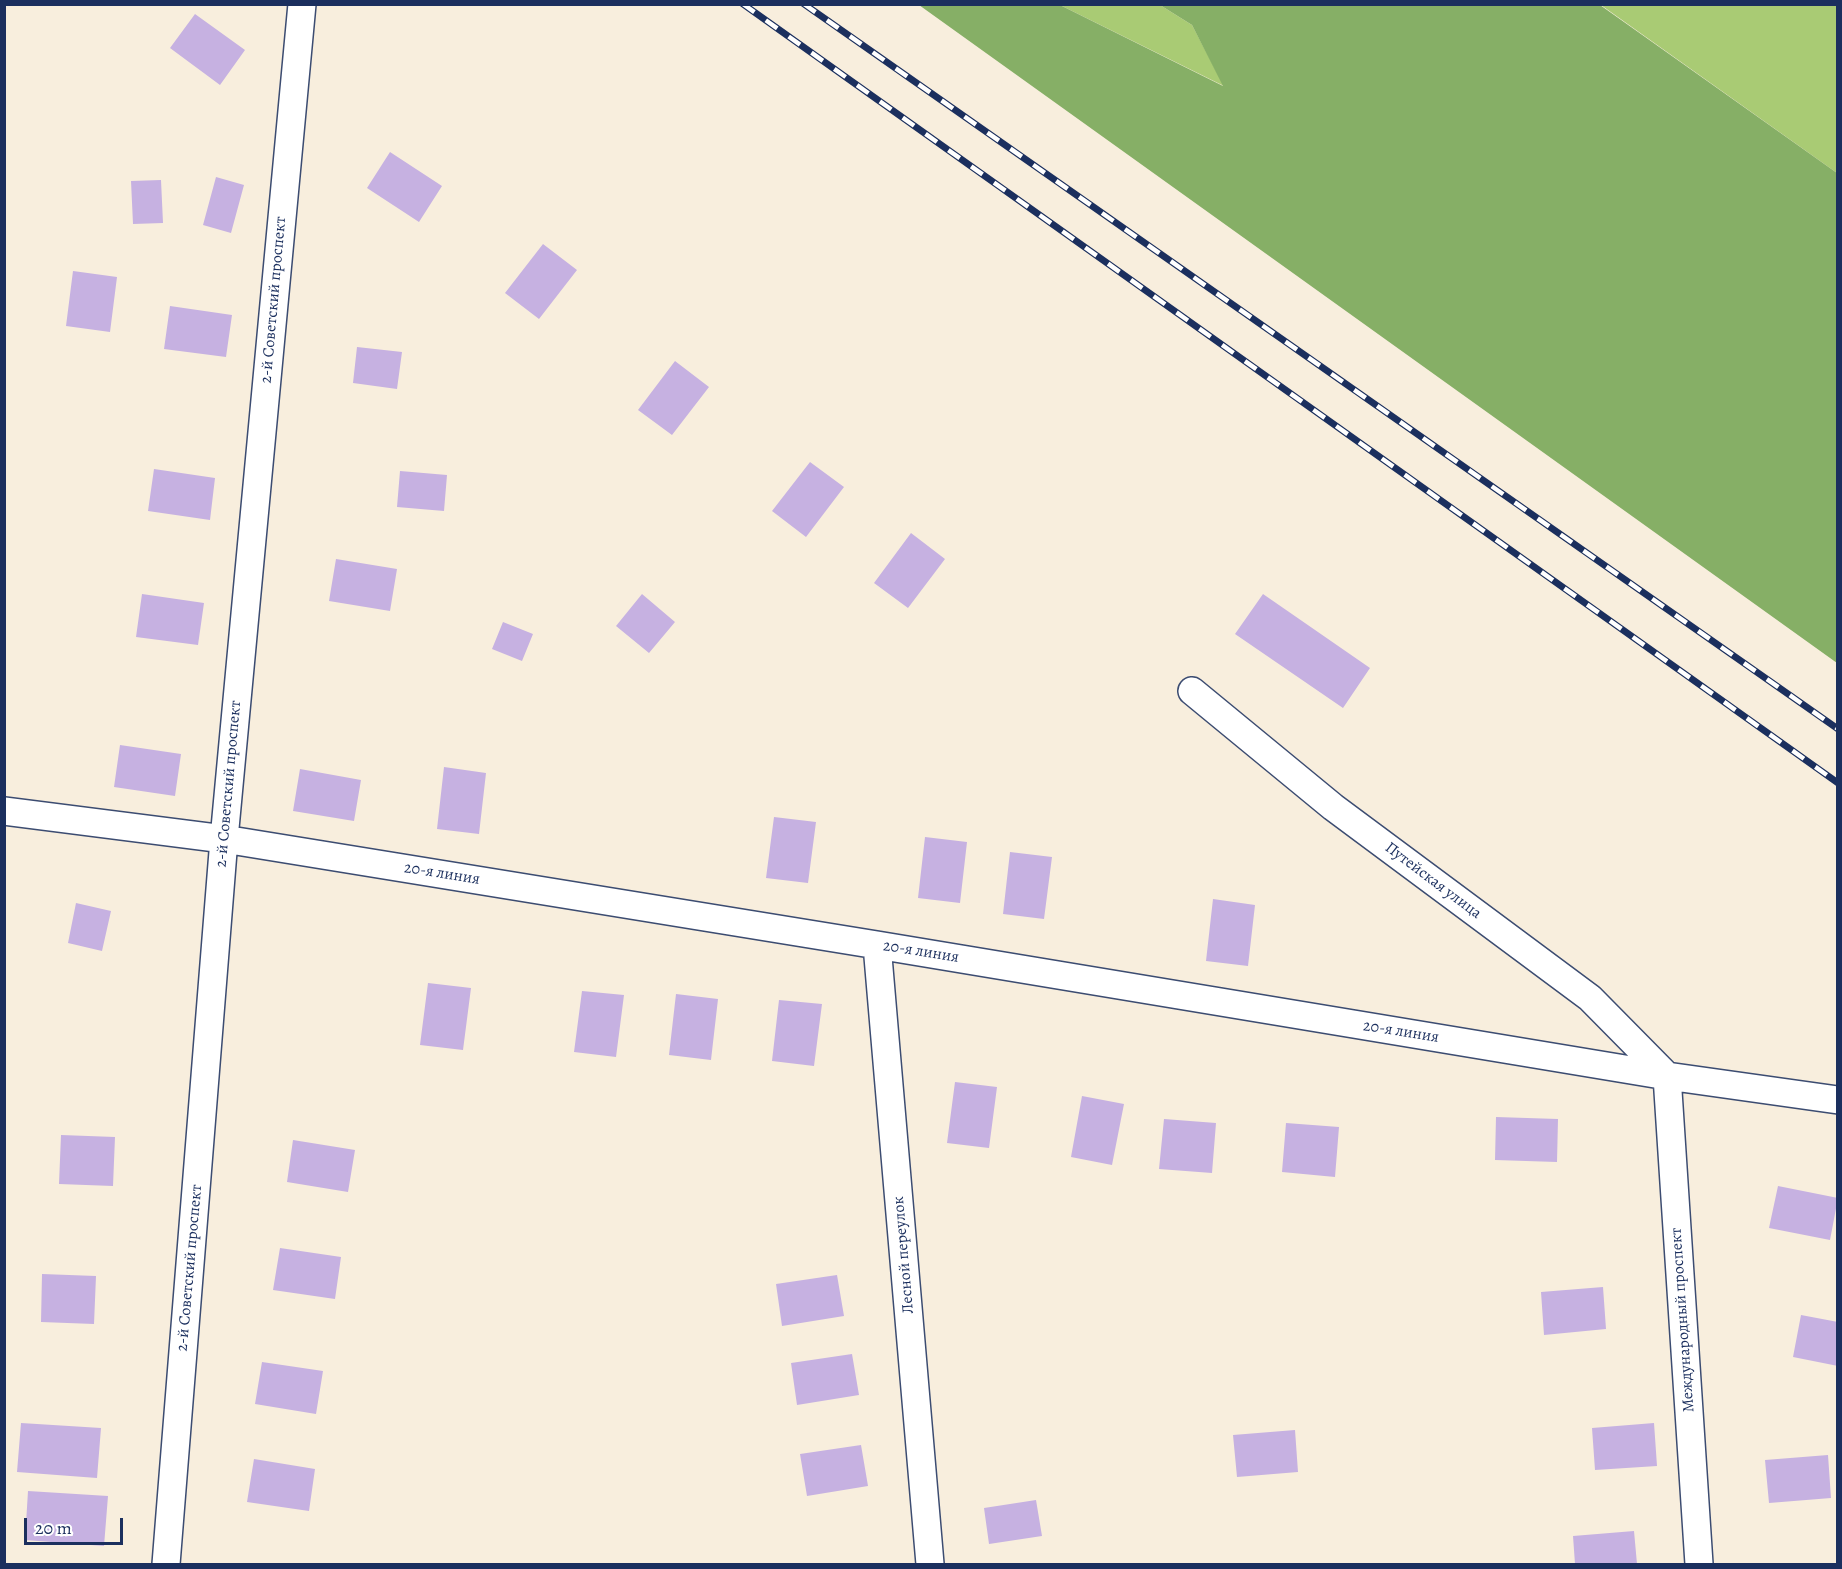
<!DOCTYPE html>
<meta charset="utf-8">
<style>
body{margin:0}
#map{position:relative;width:1842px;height:1569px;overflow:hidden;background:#f8eedd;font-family:Alegreya,serif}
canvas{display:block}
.frame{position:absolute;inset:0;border:6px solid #1b2f5e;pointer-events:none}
.scale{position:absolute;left:24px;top:1518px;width:99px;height:27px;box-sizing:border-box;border:3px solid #1b2f5e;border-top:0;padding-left:8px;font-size:18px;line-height:21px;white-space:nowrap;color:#1b2f5e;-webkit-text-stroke:4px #fff;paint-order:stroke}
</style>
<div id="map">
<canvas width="1842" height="1569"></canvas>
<div class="frame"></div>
<div class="scale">20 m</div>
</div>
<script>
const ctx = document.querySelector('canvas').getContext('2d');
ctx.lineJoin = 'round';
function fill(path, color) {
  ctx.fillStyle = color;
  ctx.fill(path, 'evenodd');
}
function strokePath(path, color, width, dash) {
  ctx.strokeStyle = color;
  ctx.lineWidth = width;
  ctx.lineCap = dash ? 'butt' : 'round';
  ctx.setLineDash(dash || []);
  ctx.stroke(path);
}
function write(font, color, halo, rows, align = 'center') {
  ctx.font = font + ' Alegreya,serif';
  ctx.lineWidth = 4.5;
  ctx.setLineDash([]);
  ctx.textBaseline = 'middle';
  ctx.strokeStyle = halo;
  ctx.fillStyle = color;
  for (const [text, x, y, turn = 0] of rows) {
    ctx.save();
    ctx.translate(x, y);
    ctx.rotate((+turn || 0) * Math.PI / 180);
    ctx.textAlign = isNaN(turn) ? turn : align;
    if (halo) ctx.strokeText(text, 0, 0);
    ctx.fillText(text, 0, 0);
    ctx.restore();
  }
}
const green = new Path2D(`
 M 1060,5 L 1160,5 L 1192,25 L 1224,86 Z
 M 1601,5 L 1837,5 L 1837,173 Z`);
const forest = new Path2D(`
 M 919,5 L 1060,5 L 1223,86 L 1192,25 L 1160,5 L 1600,5 L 1837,173 L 1837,663 Z`);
const building = new Path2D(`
 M 195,14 L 245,50 L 220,85 L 170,48 Z
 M 390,152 L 442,186 L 419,222 L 367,188 Z
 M 216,177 L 244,185 L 231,233 L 203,225 Z
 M 161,180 L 163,223 L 133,224 L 131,181 Z
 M 543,244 L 577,270 L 539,319 L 505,293 Z
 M 73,271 L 117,277 L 110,332 L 66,326 Z
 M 170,306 L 232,315 L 226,357 L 164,349 Z
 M 357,347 L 402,352 L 397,389 L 353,383 Z
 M 675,361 L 709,387 L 672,435 L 638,410 Z
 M 810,462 L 844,487 L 806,537 L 772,511 Z
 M 154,469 L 215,478 L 210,520 L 148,511 Z
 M 400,471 L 447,475 L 444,511 L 397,507 Z
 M 911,533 L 945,559 L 908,608 L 874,583 Z
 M 336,559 L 397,569 L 390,611 L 329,601 Z
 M 142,594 L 204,603 L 198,645 L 136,637 Z
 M 642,594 L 675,622 L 649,653 L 616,626 Z
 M 1263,594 L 1370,668 L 1343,708 L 1235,634 Z
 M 503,622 L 533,634 L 522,661 L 492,649 Z
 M 120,745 L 181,754 L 175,796 L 114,787 Z
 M 444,767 L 486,773 L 479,834 L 437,829 Z
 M 300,769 L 361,780 L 354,821 L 293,811 Z
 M 774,817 L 816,822 L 808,883 L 766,878 Z
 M 925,837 L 967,842 L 960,903 L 918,898 Z
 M 1010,852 L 1052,857 L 1044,919 L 1003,914 Z
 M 1213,899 L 1255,905 L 1248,966 L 1206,961 Z
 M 76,903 L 111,911 L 102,951 L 68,943 Z
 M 428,983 L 471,988 L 463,1050 L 420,1045 Z
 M 582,991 L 624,995 L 616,1057 L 574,1052 Z
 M 676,994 L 718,999 L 711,1060 L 669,1055 Z
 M 779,1000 L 822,1004 L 814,1066 L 772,1061 Z
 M 955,1082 L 997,1087 L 989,1148 L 947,1143 Z
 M 1082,1096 L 1124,1104 L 1112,1165 L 1071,1157 Z
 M 1496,1117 L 1558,1119 L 1557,1162 L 1495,1160 Z
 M 1164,1119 L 1216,1123 L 1212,1173 L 1159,1169 Z
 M 1286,1123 L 1339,1127 L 1335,1177 L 1282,1172 Z
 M 61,1135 L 115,1137 L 113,1186 L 59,1184 Z
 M 293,1140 L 355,1150 L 348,1192 L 287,1182 Z
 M 1778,1186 L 1838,1198 L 1830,1240 L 1769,1228 Z
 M 280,1248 L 341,1257 L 335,1299 L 273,1290 Z
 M 42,1274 L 96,1276 L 94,1324 L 41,1322 Z
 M 837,1275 L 844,1316 L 782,1326 L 776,1284 Z
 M 1603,1287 L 1606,1329 L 1544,1335 L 1541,1292 Z
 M 1801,1315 L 1838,1322 L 1838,1366 L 1793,1357 Z
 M 852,1354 L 859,1395 L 797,1405 L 791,1363 Z
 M 262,1362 L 323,1371 L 316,1414 L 255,1404 Z
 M 21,1423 L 101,1428 L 97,1478 L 17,1472 Z
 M 1654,1423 L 1657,1466 L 1595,1470 L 1592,1428 Z
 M 1295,1430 L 1298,1472 L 1237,1477 L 1233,1435 Z
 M 861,1445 L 868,1486 L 807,1496 L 800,1454 Z
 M 1828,1455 L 1831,1498 L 1769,1503 L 1765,1460 Z
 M 254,1459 L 315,1469 L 309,1511 L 247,1502 Z
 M 28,1491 L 108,1496 L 104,1546 L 25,1540 Z
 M 1036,1500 L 1042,1536 L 989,1544 L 984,1508 Z
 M 1634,1531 L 1637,1564 L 1575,1564 L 1573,1536 Z`);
const street = new Path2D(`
 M 1192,691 L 1333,807 L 1590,998 L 1667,1076 L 1699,1564
 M 4,811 L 224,839 L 877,945 L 1667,1076 L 1838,1100
 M 877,945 L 930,1564
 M 166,1564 L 224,839 L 302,4`);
const rail = new Path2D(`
 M 743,4 L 1838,783
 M 804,4 L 1838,729`);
const streetNames = [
 ["2-й Советский проспект",274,300,-85],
 ["2-й Советский проспект",229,784,-85],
 ["20-я линия",442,874,9],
 ["Путейская улица",1433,881,37],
 ["20-я линия",921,952,9],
 ["20-я линия",1401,1032,9],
 ["Лесной переулок",904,1255,-95],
 ["2-й Советский проспект",190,1268,-85],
 ["Международный проспект",1683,1320,-94]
];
fill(green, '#a9cb74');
fill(forest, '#86af66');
fill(building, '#c6b1e1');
strokePath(street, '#3c4c71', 30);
strokePath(street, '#fff', 27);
strokePath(rail, '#1b2f5e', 7);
strokePath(rail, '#fff', 4.5, [14]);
write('16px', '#1b2f5e', '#fff', streetNames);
</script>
